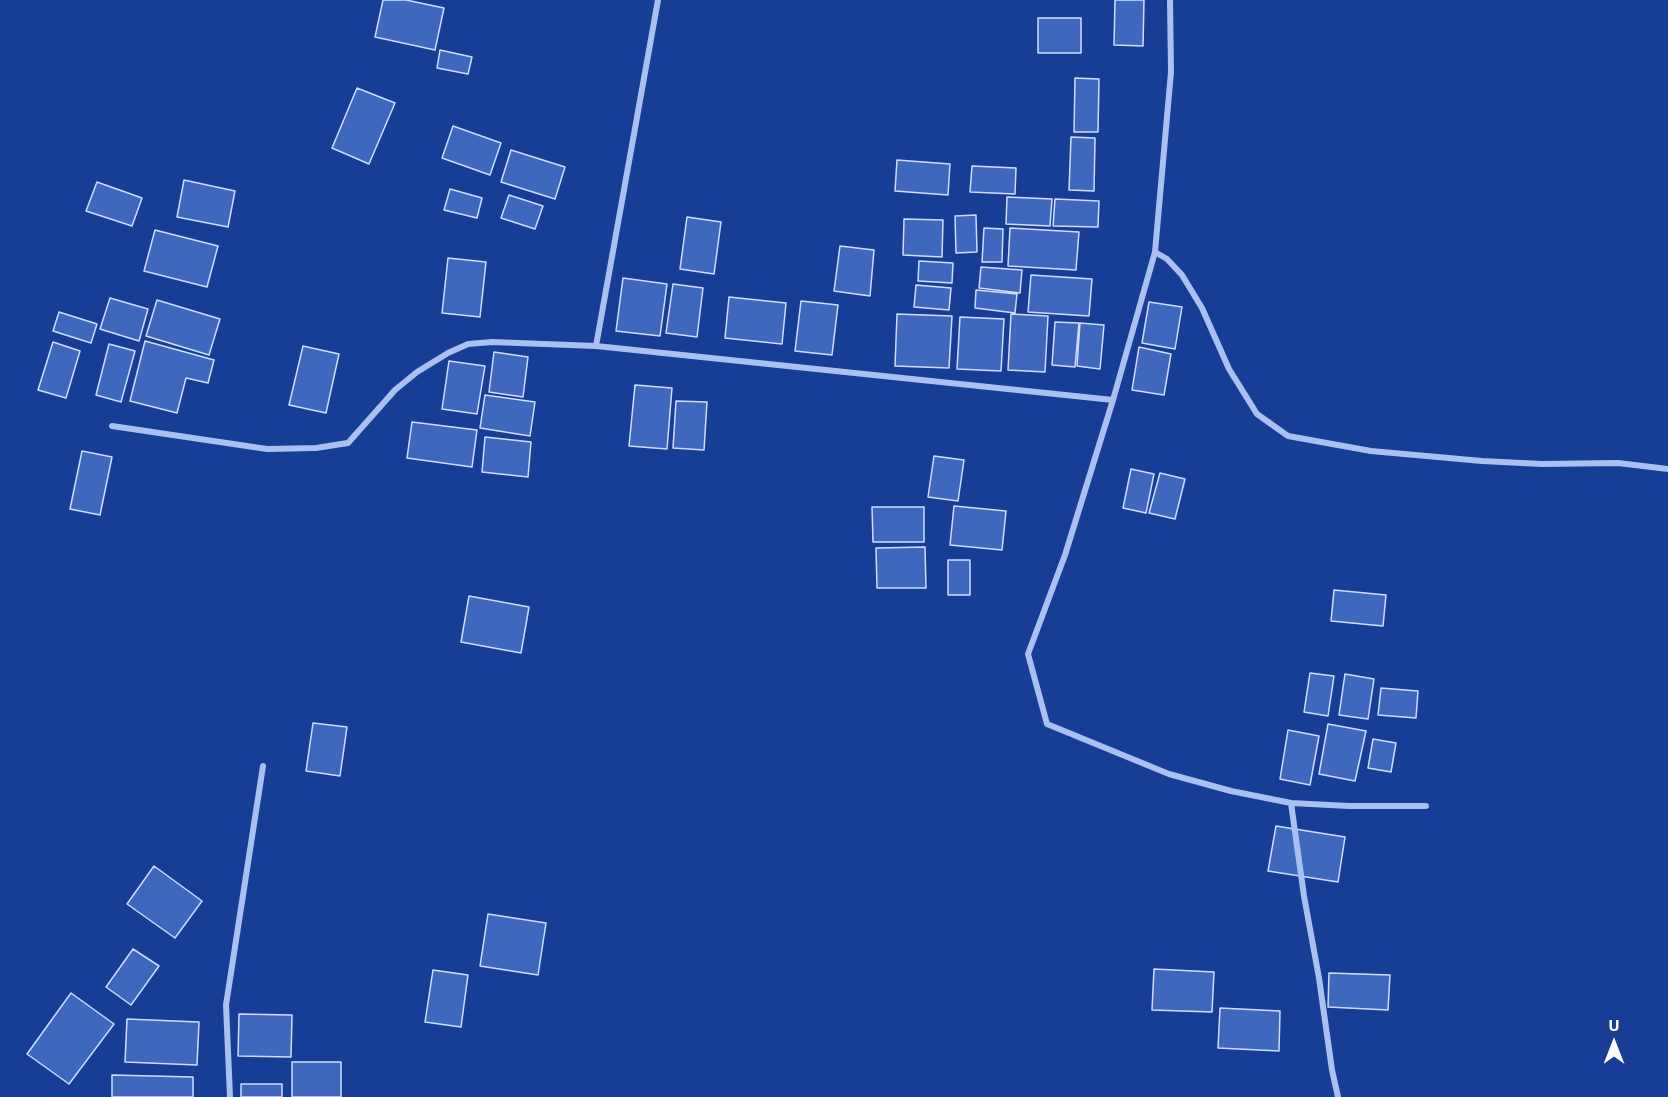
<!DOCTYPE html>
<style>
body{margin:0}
#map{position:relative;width:1668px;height:1097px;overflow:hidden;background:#173d96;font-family:"Exo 2",sans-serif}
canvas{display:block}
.north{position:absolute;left:1584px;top:1013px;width:60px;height:60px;-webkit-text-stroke:4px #173d96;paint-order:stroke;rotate:0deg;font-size:16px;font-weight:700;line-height:24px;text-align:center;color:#fff}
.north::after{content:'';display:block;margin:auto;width:21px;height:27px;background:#fff;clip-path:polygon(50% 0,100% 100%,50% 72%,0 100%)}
</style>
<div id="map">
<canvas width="1668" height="1097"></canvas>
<div class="north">U</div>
</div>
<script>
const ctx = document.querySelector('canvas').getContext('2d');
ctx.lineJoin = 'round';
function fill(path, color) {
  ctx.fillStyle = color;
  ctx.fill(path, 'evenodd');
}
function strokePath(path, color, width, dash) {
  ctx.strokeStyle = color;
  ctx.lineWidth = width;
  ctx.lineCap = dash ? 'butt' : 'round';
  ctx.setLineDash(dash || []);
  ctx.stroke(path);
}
const building = new Path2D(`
 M 383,0 L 406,0 L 444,8 L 435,50 L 375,37 Z
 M 1115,0 L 1144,0 L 1143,46 L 1114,45 Z
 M 1038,18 L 1081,18 L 1081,53 L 1038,53 Z
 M 440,50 L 472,57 L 468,74 L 437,68 Z
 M 1075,78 L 1099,79 L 1098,132 L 1074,132 Z
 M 357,88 L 395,103 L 369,164 L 332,148 Z
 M 453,126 L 501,143 L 490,175 L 442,158 Z
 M 1071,137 L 1095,138 L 1094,191 L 1069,190 Z
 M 511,150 L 565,167 L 555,199 L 501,182 Z
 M 897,160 L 950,164 L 948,195 L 895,191 Z
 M 972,166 L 1016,168 L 1015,194 L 970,192 Z
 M 184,180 L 235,191 L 228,227 L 177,217 Z
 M 97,182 L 142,198 L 132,226 L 86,211 Z
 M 450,189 L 482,198 L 477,218 L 444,210 Z
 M 509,195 L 543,206 L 535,229 L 501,218 Z
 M 1007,197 L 1052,199 L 1050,226 L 1006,224 Z
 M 1055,199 L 1099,201 L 1098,227 L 1053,226 Z
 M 976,215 L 977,252 L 956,253 L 955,216 Z
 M 687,217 L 721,222 L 714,274 L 680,269 Z
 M 904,219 L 943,220 L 942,257 L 903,255 Z
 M 984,228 L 1003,229 L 1002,262 L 982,262 Z
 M 1010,228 L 1079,232 L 1076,270 L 1008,266 Z
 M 155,230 L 218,246 L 207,287 L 144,271 Z
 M 840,246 L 874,250 L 870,296 L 834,291 Z
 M 448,258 L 486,262 L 480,317 L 442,313 Z
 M 919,261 L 953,263 L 952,283 L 918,281 Z
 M 981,267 L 1022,270 L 1020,293 L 979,288 Z
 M 1031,275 L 1092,279 L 1089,316 L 1028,312 Z
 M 623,278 L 667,284 L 660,336 L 616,331 Z
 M 673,284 L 703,288 L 697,337 L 666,333 Z
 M 916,285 L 951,288 L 949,310 L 914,307 Z
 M 976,290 L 1017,294 L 1015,313 L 975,308 Z
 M 729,297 L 786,303 L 782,344 L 725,338 Z
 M 110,298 L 148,309 L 139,341 L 100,329 Z
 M 157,300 L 220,319 L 209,355 L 146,336 Z
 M 801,301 L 838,305 L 832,355 L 795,351 Z
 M 1149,302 L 1182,307 L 1175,349 L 1142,343 Z
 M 59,312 L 97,324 L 91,343 L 53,331 Z
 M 897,314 L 952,316 L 949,368 L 895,366 Z
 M 1011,314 L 1048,316 L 1045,372 L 1008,370 Z
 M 960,317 L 1004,319 L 1001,371 L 957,369 Z
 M 1055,322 L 1079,323 L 1075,367 L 1052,365 Z
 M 1080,323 L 1104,325 L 1100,369 L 1077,366 Z
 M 145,341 L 214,360 L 208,383 L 186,378 L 177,413 L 130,401 Z
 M 53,342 L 80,351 L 66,398 L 38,390 Z
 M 109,344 L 135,351 L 121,402 L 96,395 Z
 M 303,346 L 339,354 L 326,413 L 289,405 Z
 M 1139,347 L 1171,354 L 1164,395 L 1132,390 Z
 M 494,352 L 528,357 L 523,397 L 489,392 Z
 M 449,361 L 485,366 L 477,414 L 442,409 Z
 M 635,385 L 672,388 L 667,449 L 629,446 Z
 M 485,395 L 535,402 L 530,436 L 480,428 Z
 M 676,401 L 707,402 L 704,450 L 673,448 Z
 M 412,422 L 477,430 L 472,467 L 407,458 Z
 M 485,437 L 531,442 L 528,477 L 482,472 Z
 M 82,451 L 112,457 L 100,515 L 70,509 Z
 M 934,456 L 964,460 L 958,501 L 928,497 Z
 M 1131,469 L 1154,474 L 1146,513 L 1123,508 Z
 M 1160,473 L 1185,479 L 1175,519 L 1149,513 Z
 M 954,506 L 1006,511 L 1002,550 L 950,545 Z
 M 872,507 L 924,507 L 924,542 L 873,542 Z
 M 925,547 L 926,588 L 877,588 L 876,548 Z
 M 948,560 L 970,560 L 970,595 L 948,595 Z
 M 1334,590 L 1386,595 L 1383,626 L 1331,621 Z
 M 469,596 L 529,607 L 521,653 L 461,642 Z
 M 1310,673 L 1334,676 L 1328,716 L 1304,712 Z
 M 1345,674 L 1374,679 L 1368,719 L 1339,715 Z
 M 1381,688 L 1418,691 L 1416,718 L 1378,715 Z
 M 313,723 L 347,727 L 340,776 L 306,771 Z
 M 1328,724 L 1366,731 L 1355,781 L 1319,774 Z
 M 1288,730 L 1319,736 L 1310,785 L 1280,779 Z
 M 1373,739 L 1396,743 L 1391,772 L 1368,768 Z
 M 1276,826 L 1345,837 L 1338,882 L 1268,871 Z
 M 154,866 L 202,901 L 175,938 L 127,904 Z
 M 488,914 L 546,923 L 538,975 L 480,966 Z
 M 133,949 L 159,966 L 131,1005 L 106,987 Z
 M 1154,969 L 1214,972 L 1212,1012 L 1152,1010 Z
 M 433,970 L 468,975 L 461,1027 L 425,1022 Z
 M 1329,973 L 1390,975 L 1388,1010 L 1328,1007 Z
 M 71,993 L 114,1024 L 69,1084 L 27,1054 Z
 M 1220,1008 L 1280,1011 L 1279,1051 L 1218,1048 Z
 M 239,1014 L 292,1015 L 291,1057 L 238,1056 Z
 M 127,1019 L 199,1022 L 197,1065 L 125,1062 Z
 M 292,1062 L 341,1062 L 341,1097 L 292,1097 Z
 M 112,1075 L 193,1077 L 193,1097 L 112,1097 Z
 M 241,1084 L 282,1084 L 282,1097 L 241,1097 Z`);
const street = new Path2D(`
 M 1170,0 L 1171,72 L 1155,252 L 1113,400 L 1065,555 L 1028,654 L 1047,724 L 1169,774 L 1231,791 L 1291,803 L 1349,806 L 1426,806
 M 1155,252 L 1167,259 L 1182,275 L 1202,308 L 1229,369 L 1257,414 L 1288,436 L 1371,451 L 1482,461 L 1542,464 L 1618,463 L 1668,469
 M 596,346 L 658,0
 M 112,426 L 267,449 L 316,448 L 348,443 L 395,390 L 417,372 L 448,353 L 468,344 L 492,342 L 596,346 L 1113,400
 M 1291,803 L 1304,896 L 1319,978 L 1332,1070 L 1338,1097
 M 230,1097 L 226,1005 L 263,766`);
fill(building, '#3f67be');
strokePath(building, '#d0defc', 1.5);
strokePath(street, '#a9c0f1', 6);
</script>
